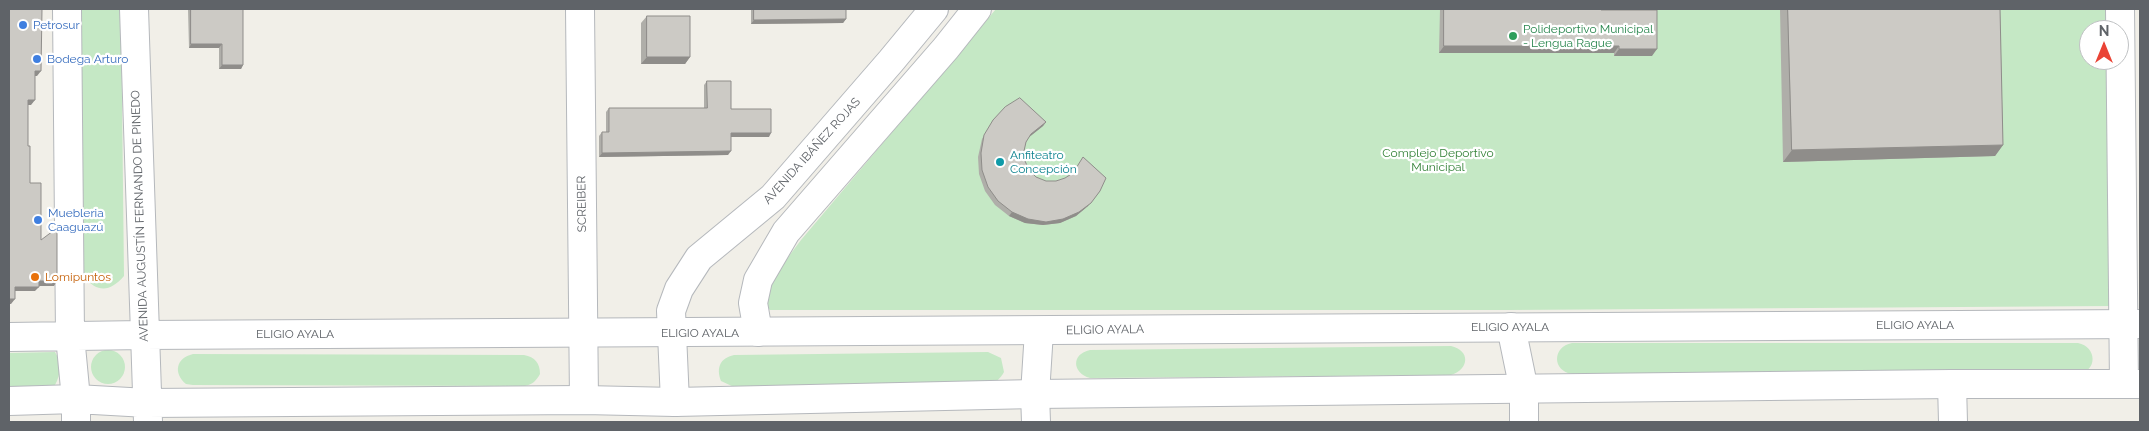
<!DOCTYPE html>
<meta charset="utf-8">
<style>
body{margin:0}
#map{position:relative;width:2149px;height:431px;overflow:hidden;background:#f1efe8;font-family:Raleway,sans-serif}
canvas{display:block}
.frame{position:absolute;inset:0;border:10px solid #5f6368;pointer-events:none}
.north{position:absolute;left:2079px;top:20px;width:50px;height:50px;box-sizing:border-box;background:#fff;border:1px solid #bfc1c3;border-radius:50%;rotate:0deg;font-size:14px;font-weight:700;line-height:20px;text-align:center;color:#5f6368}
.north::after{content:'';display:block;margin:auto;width:18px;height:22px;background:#ea4335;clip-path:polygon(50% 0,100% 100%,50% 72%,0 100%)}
</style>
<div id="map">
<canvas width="2149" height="431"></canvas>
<div class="frame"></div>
<div class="north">N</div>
</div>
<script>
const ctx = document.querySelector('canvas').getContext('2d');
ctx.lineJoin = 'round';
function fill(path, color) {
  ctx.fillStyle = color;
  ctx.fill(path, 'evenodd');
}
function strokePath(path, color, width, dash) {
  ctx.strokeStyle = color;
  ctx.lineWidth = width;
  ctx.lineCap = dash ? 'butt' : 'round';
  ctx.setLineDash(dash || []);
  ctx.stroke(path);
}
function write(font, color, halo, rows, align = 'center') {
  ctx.font = font + ' Raleway,sans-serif';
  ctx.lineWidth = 4.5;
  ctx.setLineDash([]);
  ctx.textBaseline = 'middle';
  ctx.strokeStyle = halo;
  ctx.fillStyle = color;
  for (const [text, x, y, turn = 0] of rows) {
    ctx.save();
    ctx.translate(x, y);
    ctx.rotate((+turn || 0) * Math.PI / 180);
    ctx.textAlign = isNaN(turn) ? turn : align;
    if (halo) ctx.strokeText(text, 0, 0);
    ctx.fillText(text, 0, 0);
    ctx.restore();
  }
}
const green = new Path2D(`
 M 81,9 L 121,9 L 124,276 C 110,292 98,293 84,277 Z
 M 996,9 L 2109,9 L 2109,30 L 2089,30 L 2089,60 L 2109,60 L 2113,306 L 1509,310 L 770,310 L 764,304 L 764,297 L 783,264 L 801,240 Z
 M 1572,343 L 2078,343 C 2097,347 2098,371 2078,374 L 1572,374 C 1552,371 1552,347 1572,343 Z
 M 1451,346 C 1470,350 1470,369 1451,375 L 1090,378 C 1072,373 1071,354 1090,350 Z
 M91 367a17 17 0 1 1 34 0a17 17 0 1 1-34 0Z
 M 55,352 C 62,363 61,374 55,385 L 9,387 L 9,353 Z
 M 988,352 L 1001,358 L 1004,372 C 1000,379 997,382 988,384 L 734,387 L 721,381 C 716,368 720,358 734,355 Z
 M 193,354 L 524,355 C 535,357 540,363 540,374 C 536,381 533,384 525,386 L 193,385 L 186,384 C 173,373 176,358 193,354 Z`);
const minor = new Path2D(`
 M 580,9 L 584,400
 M 2120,9 L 2124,384
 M 1511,327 L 1524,390 L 1524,422
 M 758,332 L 753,303 L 758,280 L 786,232 L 946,48 L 977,9
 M 1952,384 L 1953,422
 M 675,402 L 671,311 L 679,289 L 699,258 L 773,197 L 891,61 L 934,9
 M 1036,422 L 1035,394 L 1039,331`);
const tertiary = new Path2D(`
 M 67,9 L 70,336 L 76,399 L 76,422
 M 134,9 L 148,422
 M 9,337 L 143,335 L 2140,324
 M 9,401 L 76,399 L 147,403 L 584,400 L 675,402 L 1035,394 L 1952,384 L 2140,384`);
const wall = new Path2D(`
 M 188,9 L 243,9 L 243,65 L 241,69 L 219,69 L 219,48 L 189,48 Z
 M 751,9 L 846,9 L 846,19 L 843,23 L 751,24 Z
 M 1440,9 L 1601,9 L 1601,10 L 1652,56 L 1614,56 L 1614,53 L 1439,53 Z
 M 1780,9 L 2000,9 L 2003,145 L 1995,156 L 1783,162 Z
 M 647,16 L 690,57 L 685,64 L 641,64 L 641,23 Z
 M 707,81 L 731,109 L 769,137 L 731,137 L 728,155 L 599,157 L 599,136 L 602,132 L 606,132 L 606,112 L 609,108 L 704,108 L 704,85 Z
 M 993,120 L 1046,122 L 1043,126 L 1029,137 L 1026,142 L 1024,151 L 1025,161 L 1029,170 L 1036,177 L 1088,206 L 1076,216 L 1060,223 L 1043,225 L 1025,223 L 1009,216 L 995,205 L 985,191 L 979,174 L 978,157 L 982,139 Z`);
const shadedWall = new Path2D(`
 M 846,19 L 843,23 L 751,24 L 754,20 Z
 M 191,44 L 222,44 L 219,48 L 189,48 Z
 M 1444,46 L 1619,46 L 1614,53 L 1439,53 Z
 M 1619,49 L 1657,49 L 1652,56 L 1614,56 Z
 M 647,57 L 690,57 L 685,64 L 641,64 Z
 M 222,65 L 243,65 L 241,69 L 219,69 Z
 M 35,71 L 41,71 L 37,76 L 31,76 Z
 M 28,100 L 35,100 L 31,105 L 25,105 Z
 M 1046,122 L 1043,126 L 1028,138 L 1031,134 Z
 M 731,133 L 771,133 L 769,137 L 728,137 Z
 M 2003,145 L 1995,156 L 1783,162 L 1792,150 Z
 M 731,151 L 728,155 L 599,157 L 602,153 Z
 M 1100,191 L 1088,206 L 1076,216 L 1060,223 L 1043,225 L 1025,223 L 1009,216 L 1012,212 Z
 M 39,281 L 57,281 L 54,286 L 35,286 Z
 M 15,287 L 39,287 L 35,291 L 11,291 Z
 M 9,299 L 15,299 L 11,304 L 9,304 Z`);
const building = new Path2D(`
 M 9,9 L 42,9 L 41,71 L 35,71 L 35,100 L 28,100 L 28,146 L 30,146 L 30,183 L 41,183 L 41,240 L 57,228 L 57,281 L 39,281 L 39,287 L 15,287 L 15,299 L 9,299 Z
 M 191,9 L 243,9 L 243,65 L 222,65 L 222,44 L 191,44 Z
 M 754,9 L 846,9 L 846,19 L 754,20 Z
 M 1444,9 L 1601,9 L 1601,10 L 1657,10 L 1657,49 L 1619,49 L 1619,46 L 1444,46 Z
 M 1788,9 L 2000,9 L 2003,145 L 1792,150 Z
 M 647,16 L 690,16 L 690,57 L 647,57 Z
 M 707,81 L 731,81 L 731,109 L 771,109 L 771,133 L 731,133 L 731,151 L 602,153 L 602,132 L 609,132 L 609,108 L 707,108 Z
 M 1020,98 L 1046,122 L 1031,134 L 1026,142 L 1024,151 L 1025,161 L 1029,170 L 1036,177 L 1046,181 L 1056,181 L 1065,178 L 1073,173 L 1083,157 L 1106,178 L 1100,191 L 1091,203 L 1079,212 L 1063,219 L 1046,222 L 1028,219 L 1012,212 L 998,201 L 988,187 L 982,170 L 981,153 L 984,135 L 993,120 L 1005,107 Z`);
const markers = [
 [23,25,5,"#3f7fe0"],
 [1513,36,5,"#2e9e5b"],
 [37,59,5,"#3f7fe0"],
 [1000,162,5,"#0f9aa8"],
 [38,220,5,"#3f7fe0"],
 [35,277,5,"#e8710a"]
];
const shopNames = [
 ["Petrosur",33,25],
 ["Bodega Arturo",47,59],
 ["Muebleria",48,213],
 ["Caaguazú",48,227]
];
const leisureNames = [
 ["Polideportivo Municipal",1523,29],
 ["- Lengua Rague",1523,43]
];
const streetNames = [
 ["AVENIDA IBÁÑEZ ROJAS",812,151,-48],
 ["SCREIBER",582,204,-91],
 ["AVENIDA AUGUSTÍN FERNANDO DE PINEDO",140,216,-92],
 ["ELIGIO AYALA",1915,325],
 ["ELIGIO AYALA",1510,327],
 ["ELIGIO AYALA",1105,330,-1],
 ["ELIGIO AYALA",700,333],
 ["ELIGIO AYALA",295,334]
];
const parkNames = [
 ["Complejo Deportivo",1438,153],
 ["Municipal",1438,167]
];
const cultureNames = [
 ["Anfiteatro",1010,155],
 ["Concepción",1010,169]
];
const foodNames = [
 ["Lomipuntos",45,277]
];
fill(green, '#c5e8c5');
strokePath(minor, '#b5b8bc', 30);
strokePath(tertiary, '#b5b8bc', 30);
strokePath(minor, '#fff', 28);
strokePath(tertiary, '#fff', 28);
fill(wall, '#afaea9');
fill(shadedWall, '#8f8d8a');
fill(building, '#cccac5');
strokePath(building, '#8f8d8a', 1);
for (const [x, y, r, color] of markers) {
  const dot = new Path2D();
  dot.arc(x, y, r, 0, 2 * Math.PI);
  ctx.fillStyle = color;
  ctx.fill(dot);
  strokePath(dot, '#fff', 2);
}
write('12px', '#366cbe', '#fff', shopNames, 'left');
write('12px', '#27864d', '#fff', leisureNames, 'left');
write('12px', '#5f6368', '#fff', streetNames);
write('12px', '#348238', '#fff', parkNames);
write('12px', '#0d838f', '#fff', cultureNames, 'left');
write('12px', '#c56008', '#fff', foodNames, 'left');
</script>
